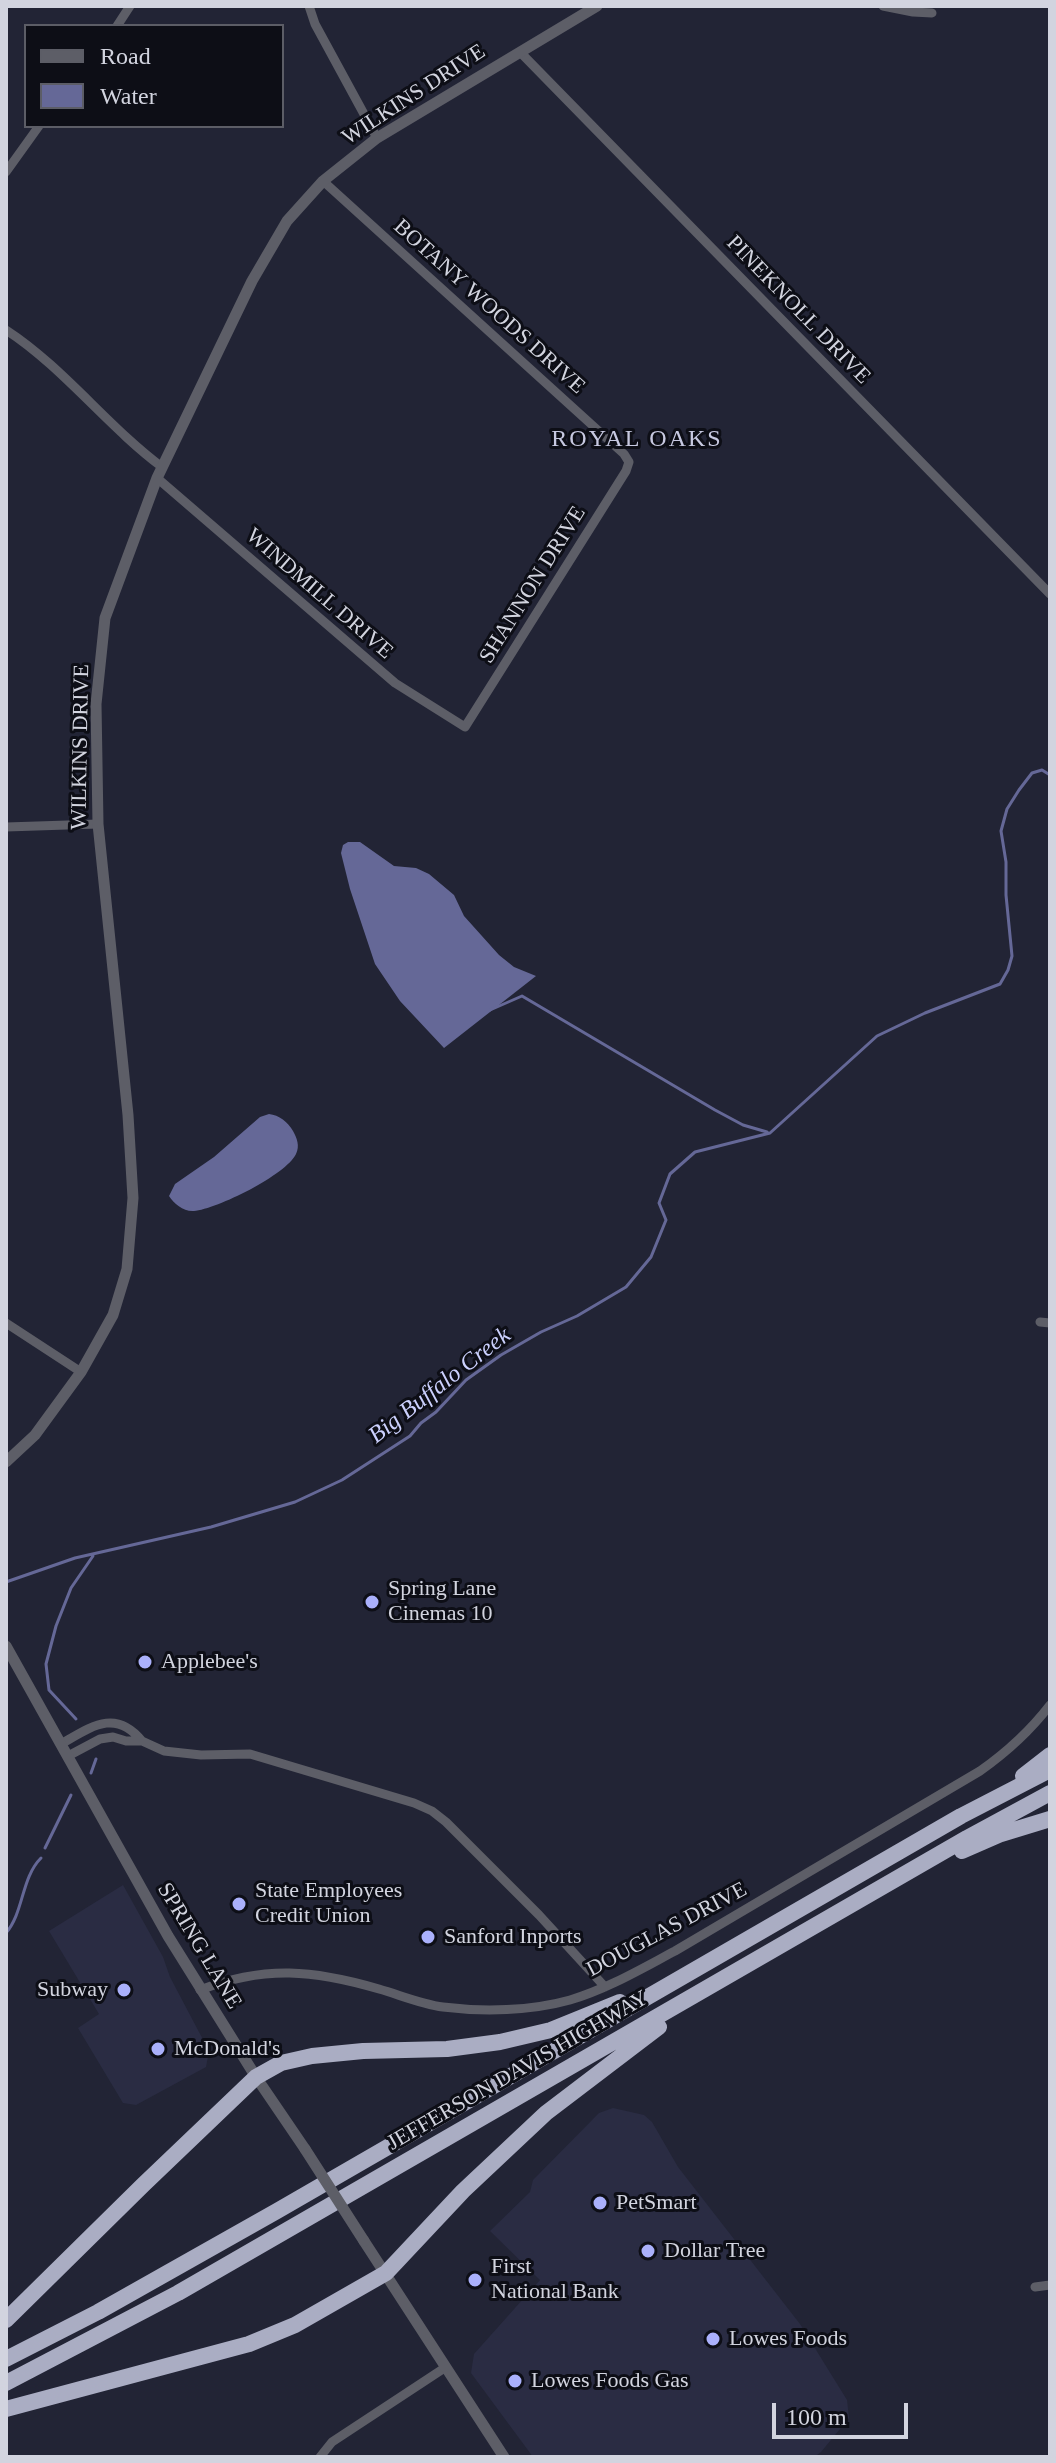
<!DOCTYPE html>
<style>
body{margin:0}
#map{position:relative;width:1056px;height:2463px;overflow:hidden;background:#222435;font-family:"Times New Roman",serif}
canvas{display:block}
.frame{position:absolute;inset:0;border:8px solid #d2d4df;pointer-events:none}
.legend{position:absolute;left:24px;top:24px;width:260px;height:104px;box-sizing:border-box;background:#0d0e16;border:2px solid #5c5d66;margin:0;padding:10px 14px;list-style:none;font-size:24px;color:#d2d4df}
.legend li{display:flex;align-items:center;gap:16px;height:40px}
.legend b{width:40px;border:2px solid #5c5d66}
.scale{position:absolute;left:772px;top:2403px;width:136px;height:36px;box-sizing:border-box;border:4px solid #d2d4df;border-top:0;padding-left:10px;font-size:24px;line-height:28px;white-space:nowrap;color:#d2d4df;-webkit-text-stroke:6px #0d0e16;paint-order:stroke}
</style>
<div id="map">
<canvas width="1056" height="2463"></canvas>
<div class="frame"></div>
<ul class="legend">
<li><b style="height:10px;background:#5d5e67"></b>Road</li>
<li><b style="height:22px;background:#656897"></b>Water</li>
</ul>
<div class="scale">100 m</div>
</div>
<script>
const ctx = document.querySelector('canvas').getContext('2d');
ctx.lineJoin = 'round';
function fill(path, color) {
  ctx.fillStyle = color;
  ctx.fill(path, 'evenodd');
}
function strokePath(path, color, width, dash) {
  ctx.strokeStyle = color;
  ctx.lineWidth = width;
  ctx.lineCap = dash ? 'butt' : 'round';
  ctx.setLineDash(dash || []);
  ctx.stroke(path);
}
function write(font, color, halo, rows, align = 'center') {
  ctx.font = font + ' "Times New Roman",serif';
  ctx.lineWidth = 6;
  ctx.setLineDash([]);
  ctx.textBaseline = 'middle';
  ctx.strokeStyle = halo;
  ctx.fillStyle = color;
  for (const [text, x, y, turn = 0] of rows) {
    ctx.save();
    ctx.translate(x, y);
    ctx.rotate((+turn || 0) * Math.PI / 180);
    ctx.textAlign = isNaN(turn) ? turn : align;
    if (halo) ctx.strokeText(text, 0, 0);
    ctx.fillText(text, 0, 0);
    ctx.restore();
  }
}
const built = new Path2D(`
 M 123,1885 L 163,1957 L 170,1977 L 209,2051 L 206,2067 L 136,2105 L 123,2103 L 78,2028 L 99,2014 L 49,1931 Z
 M 613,2108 L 644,2115 L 652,2122 L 678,2167 L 800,2324 L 847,2400 L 849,2418 L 821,2452 L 814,2457 L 533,2457 L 471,2373 L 474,2354 L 540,2280 L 490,2231 L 530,2192 L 533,2180 L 599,2113 Z`);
const water = new Path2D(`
 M 348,842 L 360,842 L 394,866 L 416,868 L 429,874 L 454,895 L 464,916 L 499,955 L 514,967 L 536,976 L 444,1048 L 400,1001 L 375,964 L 350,889 L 341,853 L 343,845 Z
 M 269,1114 C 279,1115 288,1122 293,1131 C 297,1138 300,1146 296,1154 C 286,1175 217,1209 194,1211 C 184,1212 174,1204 169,1196 L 175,1184 L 214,1157 L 260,1117 Z`);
const stream = new Path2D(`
 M 490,1010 L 522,996 L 715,1110 L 743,1125 L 767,1132
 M 6,1582 L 75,1558 L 211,1527 L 295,1502 L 342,1480 L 410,1436 L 421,1423 L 436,1412 L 466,1380 L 501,1355 L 541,1332 L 577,1316 L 626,1287 L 651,1257 L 666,1220 L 659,1203 L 670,1174 L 695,1152 L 770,1133 L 877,1036 L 925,1013 L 1000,984 L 1008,970 L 1012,956 L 1006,895 L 1006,862 L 1001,831 L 1007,809 L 1019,790 L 1032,773 L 1042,770 L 1050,775
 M 76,1719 L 49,1690 L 46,1664 L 56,1626 L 71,1588 L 93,1556
 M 91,1773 L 96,1759
 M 45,1848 L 71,1795
 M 6,1933 C 24,1912 21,1878 41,1858`);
const minor = new Path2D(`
 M 309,6 L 315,24 L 377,138
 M 883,6 L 913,12 L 932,13
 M 117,26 L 130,6
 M 520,52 L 1050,594
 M 6,172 L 39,126
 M 6,330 C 63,367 107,426 162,467
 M 157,478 L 395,683 L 465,727 L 626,471 L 629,462 L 624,454 L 323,181
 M 6,827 L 98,824
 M 1040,1322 L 1050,1323
 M 6,1323 L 81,1372
 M 61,1744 C 91,1727 115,1708 142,1741
 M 68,1756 L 100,1739 L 113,1737 L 126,1741 L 142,1741 L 164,1751 L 201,1755 L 250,1754 L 414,1803 L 432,1811 L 446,1822 L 539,1915 L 605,1987
 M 200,1990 C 265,1965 314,1970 379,1989 C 400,1995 421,2004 443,2007 C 483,2012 531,2011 570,2000 C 607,1989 641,1969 675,1951 L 980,1771 C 1007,1752 1030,1731 1050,1705
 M 1035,2287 L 1050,2285
 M 320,2457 L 332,2442 L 446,2367`);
const tertiary = new Path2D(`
 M 6,1462 L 35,1435 L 81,1372 L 113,1315 L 127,1269 L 133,1198 L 128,1115 L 98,824 L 96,704 L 105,618 L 157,478 L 252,281 L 287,221 L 323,181 L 377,138 L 597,6
 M 6,1646 L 168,1936 L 256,2077 L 305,2149
 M 364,2241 L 504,2457`);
const motorway = new Path2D(`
 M 1023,1776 L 1050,1755
 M 962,1851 L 1001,1834 L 1050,1819
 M 6,2320 L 143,2185 L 256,2077 L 281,2063 L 312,2056 L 363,2051 L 447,2049 L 500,2042 L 551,2030 L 620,2002
 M 6,2359 L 98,2312 L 277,2211 L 961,1816 L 1050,1770
 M 6,2383 L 178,2293 L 967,1838 L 1050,1793
 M 6,2409 L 249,2344 L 295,2325 L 386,2273 L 463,2191 L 546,2113 L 659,2027`);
const tertiaryBridge = new Path2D(`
 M 305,2149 L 364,2241`);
const markers = [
 [372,1602,8,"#aab0fb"],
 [145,1662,8,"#aab0fb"],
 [239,1904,8,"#aab0fb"],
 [428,1937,8,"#aab0fb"],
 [124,1990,8,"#aab0fb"],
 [158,2049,8,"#aab0fb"],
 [600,2203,8,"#aab0fb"],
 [648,2251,8,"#aab0fb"],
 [475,2280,8,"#aab0fb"],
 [713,2339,8,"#aab0fb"],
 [515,2381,8,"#aab0fb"]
];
const streetNames = [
 ["WILKINS DRIVE",414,95,-33],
 ["BOTANY WOODS DRIVE",489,307,42],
 ["PINEKNOLL DRIVE",798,310,46],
 ["SHANNON DRIVE",533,585,-58],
 ["WINDMILL DRIVE",319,594,41],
 ["WILKINS DRIVE",81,747,-89],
 ["DOUGLAS DRIVE",667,1930,-28],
 ["SPRING LANE",199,1946,59],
 ["JEFFERSON DAVIS HIGHWAY",518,2071,-30]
];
const poiNames = [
 ["Spring Lane",388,1589],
 ["Cinemas 10",388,1614],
 ["Applebee's",161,1662],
 ["State Employees",255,1891],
 ["Credit Union",255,1916],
 ["Sanford Inports",444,1937],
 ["Subway",108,1990,"right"],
 ["McDonald's",174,2049],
 ["PetSmart",616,2203],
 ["Dollar Tree",664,2251],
 ["First",491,2267],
 ["National Bank",491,2292],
 ["Lowes Foods",729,2339],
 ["Lowes Foods Gas",531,2381]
];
const neighbourhoodNames = [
 ["ROYAL OAKS",637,440]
];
const waterNames = [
 ["Big Buffalo Creek",440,1386,-38]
];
fill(built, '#2a2c43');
fill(water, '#656897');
strokePath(stream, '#656897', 3);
strokePath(minor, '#5d5e67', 9);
strokePath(tertiary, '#5d5e67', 11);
strokePath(motorway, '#aaadc3', 16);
strokePath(tertiaryBridge, '#5d5e67', 11);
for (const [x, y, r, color] of markers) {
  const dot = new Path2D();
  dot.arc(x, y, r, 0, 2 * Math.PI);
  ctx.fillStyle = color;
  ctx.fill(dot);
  strokePath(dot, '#0d0e16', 3);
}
write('22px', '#d2d4df', '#0d0e16', streetNames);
write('22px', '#d2d4df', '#0d0e16', poiNames, 'left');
ctx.letterSpacing = '2px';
write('24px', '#c7c9e1', '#0d0e16', neighbourhoodNames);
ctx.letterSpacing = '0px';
write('italic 24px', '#cbd0fd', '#0d0e16', waterNames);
</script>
